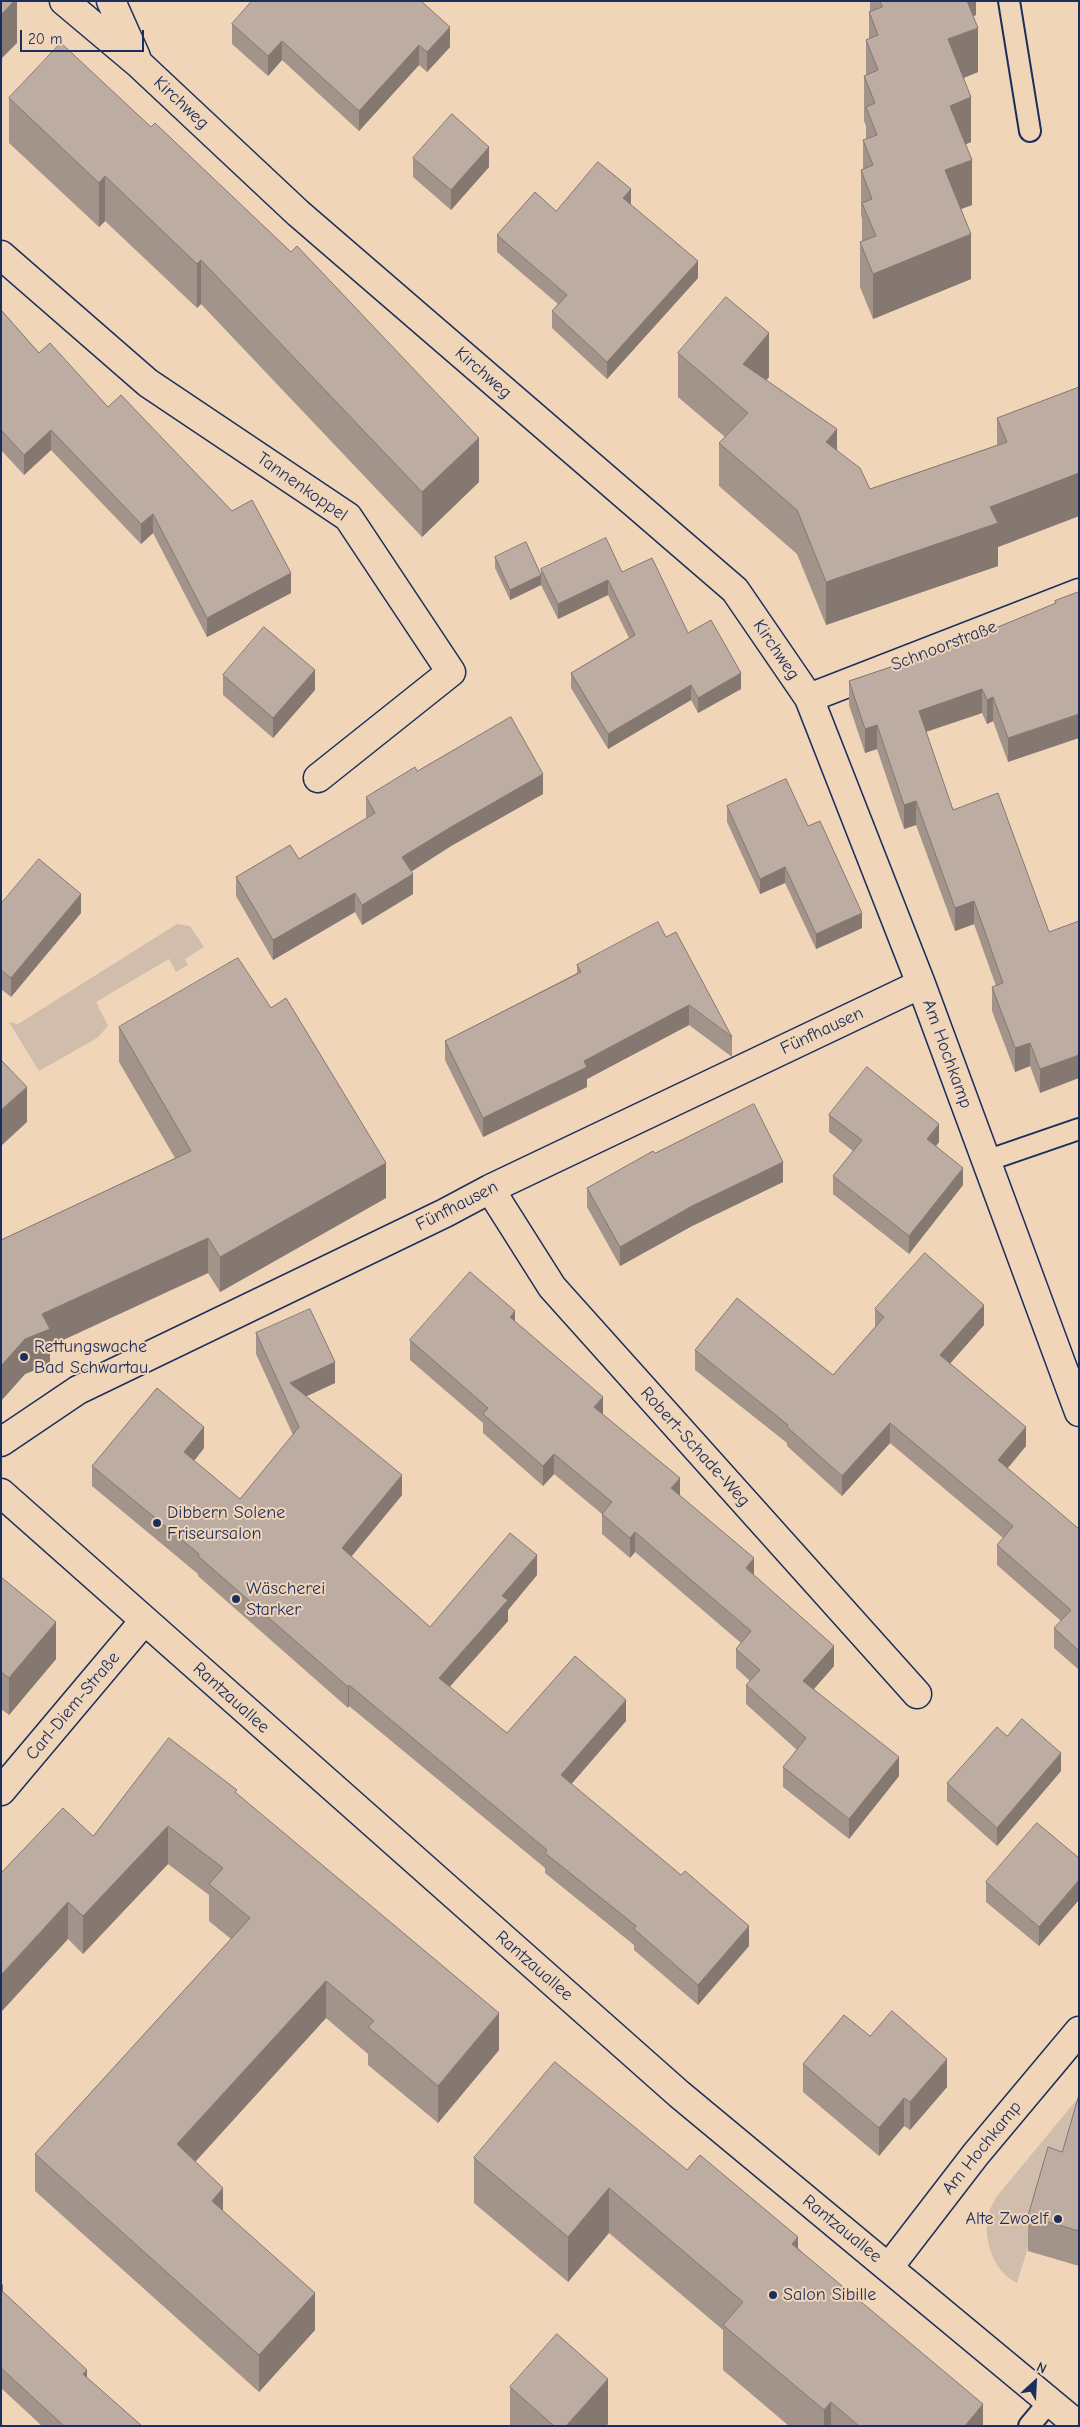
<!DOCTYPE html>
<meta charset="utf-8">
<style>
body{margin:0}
#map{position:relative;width:1080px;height:2427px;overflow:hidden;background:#f1d5b8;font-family:"Comic Neue",sans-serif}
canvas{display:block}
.frame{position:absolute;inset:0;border:2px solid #1b2f5e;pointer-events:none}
.north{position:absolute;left:1010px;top:2357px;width:50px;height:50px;-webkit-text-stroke:4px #f1d5b8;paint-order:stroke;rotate:25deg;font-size:14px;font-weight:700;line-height:20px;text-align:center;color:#1b2f5e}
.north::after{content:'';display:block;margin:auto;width:18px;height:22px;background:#1b2f5e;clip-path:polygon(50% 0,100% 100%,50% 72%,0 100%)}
.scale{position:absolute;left:20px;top:30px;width:124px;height:22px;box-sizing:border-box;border:2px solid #1b2f5e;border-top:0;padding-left:6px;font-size:15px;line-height:18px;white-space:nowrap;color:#1b2f5e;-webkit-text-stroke:4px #f1d5b8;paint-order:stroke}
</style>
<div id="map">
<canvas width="1080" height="2427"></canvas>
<div class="frame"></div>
<div class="north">N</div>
<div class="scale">20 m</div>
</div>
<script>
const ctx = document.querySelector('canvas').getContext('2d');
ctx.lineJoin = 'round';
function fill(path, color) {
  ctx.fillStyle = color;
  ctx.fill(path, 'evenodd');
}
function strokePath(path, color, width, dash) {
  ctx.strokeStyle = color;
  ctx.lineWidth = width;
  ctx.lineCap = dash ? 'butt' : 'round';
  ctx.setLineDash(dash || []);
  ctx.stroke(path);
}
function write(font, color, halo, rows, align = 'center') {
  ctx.font = font + ' "Comic Neue",sans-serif';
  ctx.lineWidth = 4;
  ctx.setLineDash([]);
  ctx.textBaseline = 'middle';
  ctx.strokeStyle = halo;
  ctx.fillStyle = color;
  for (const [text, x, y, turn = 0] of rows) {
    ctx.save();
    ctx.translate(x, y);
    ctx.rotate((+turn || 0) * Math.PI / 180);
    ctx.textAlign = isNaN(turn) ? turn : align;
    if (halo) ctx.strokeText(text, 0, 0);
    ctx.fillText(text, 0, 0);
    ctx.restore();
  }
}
const green = new Path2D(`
 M 177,924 L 190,926 L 204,947 L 185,959 L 188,965 L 176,972 L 169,959 L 96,1002 L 108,1026 L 97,1038 L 39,1071 L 9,1022 L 18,1024 Z
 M 1079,2097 L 1079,2130 L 1048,2183 L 1017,2283 C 993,2272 983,2239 988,2214 C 990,2208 994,2202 997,2196 Z`);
const lane = new Path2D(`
 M 1009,1 L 1030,131
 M 986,1161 L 1079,1129
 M 1029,2426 L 1050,2401`);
const street = new Path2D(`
 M 64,1 L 139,64 L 298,213 L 735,590 L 809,698 L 921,984 L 1079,1412
 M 111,1 L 136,57
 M 1,255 L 148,383 L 348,517 L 451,672 L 318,778
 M 809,698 L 1079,593
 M 490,1189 L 552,1287 L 917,1694
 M 1,1442 L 78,1390 L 445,1213 L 490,1189 L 921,984
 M 1,1791 L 144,1621
 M 889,2267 L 976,2154 L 1079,2031`);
const secondary = new Path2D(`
 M 1,1493 L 679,2094 L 1079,2426`);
const wall = new Path2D(`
 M 870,1 L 976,1 L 976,15 L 973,16 L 978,72 L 964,78 L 971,142 L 966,144 L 972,205 L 961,209 L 971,279 L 873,319 L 860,287 L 860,242 L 862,242 L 862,219 L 861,215 L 861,170 L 863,169 L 863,140 L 866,139 L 866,126 L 864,121 L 864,76 L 866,75 L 866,40 L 869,39 L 869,12 L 870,11 Z
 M 232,24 L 450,47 L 427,72 L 419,65 L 359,131 L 282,60 L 268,76 L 232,44 Z
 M 9,98 L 479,482 L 422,537 L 201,304 L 197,308 L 105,221 L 99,227 L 9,143 Z
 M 413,158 L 489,167 L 451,210 L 413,177 Z
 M 631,205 L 698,278 L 607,379 L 552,328 L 552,311 L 558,304 L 497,252 L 497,235 L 556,211 Z
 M 1,310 L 39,353 L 108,407 L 291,593 L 207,637 L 153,533 L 141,544 L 51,450 L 24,475 L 1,450 Z
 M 678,353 L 769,377 L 766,380 L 837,451 L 870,489 L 997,445 L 997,418 L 1079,387 L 1079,516 L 998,547 L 998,566 L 826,625 L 797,554 L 719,486 L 719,443 L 725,437 L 678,397 Z
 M 495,557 L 541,575 L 541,569 L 622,572 L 688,633 L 741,689 L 698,713 L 691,700 L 608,749 L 571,688 L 571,673 L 629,638 L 608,595 L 558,619 L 541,585 L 510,600 L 495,568 Z
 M 1079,592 L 1008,762 L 993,721 L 987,724 L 982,713 L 926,732 L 953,810 L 1049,932 L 1040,1093 L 1030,1066 L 1015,1072 L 992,1011 L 992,987 L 996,986 L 974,924 L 955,931 L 916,825 L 904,829 L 877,749 L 865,753 L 849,705 L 849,681 L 947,648 L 1055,604 L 1055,601 Z
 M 223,675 L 315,690 L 273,738 L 223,695 Z
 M 417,771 L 543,794 L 451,846 L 411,872 L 413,894 L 362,925 L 355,912 L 273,960 L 236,896 L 236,877 L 299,859 L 367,818 L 366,817 L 366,797 Z
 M 727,806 L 808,826 L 862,928 L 816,949 L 785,883 L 760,894 L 727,822 Z
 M 1,904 L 81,913 L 11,997 L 1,989 Z
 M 666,937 L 732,1037 L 732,1057 L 689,1025 L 587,1079 L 587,1087 L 483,1137 L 445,1060 L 445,1041 L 577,973 L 577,965 Z
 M 119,1027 L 386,1198 L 220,1292 L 208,1273 L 50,1346 L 50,1364 L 25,1374 L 1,1401 L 1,1240 L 175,1158 L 119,1062 Z
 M 829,1115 L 939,1142 L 936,1146 L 963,1185 L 909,1254 L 833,1194 L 833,1176 L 853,1151 L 829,1132 Z
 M 655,1153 L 783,1182 L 692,1226 L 620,1266 L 587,1207 L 587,1188 Z
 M 875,1309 L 984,1325 L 950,1363 L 1026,1446 L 1007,1468 L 1079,1529 L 1079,1670 L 1054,1648 L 1054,1628 L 1061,1621 L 997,1565 L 997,1545 L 1003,1538 L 890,1443 L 842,1496 L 787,1446 L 787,1443 L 695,1370 L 695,1350 L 833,1375 L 875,1328 Z
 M 515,1322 L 754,1575 L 834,1666 L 814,1689 L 899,1776 L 849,1839 L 783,1787 L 783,1767 L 797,1750 L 746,1704 L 746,1685 L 750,1681 L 736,1668 L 736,1649 L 741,1643 L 635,1552 L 630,1558 L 602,1534 L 602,1514 L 554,1474 L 543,1486 L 483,1433 L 483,1423 L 410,1360 L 410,1340 Z
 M 256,1333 L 335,1383 L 306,1396 L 402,1495 L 351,1557 L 430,1627 L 537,1575 L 508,1610 L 508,1621 L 449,1687 L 507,1733 L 626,1721 L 571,1784 L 749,1946 L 698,2005 L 634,1950 L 634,1945 L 545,1873 L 545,1868 L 349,1706 L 348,1708 L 198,1576 L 198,1574 L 92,1486 L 92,1466 L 204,1448 L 194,1461 L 240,1499 L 293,1435 L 256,1354 Z
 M 1,1577 L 56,1659 L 9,1715 L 1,1709 Z
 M 1007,1736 L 1061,1771 L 997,1846 L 947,1801 L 947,1783 Z
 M 237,1794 L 499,2050 L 438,2123 L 368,2065 L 368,2054 L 326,2018 L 195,2161 L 223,2211 L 315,2330 L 259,2392 L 35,2191 L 35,2154 L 231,1939 L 209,1921 L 209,1895 L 168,1864 L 83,1954 L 68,1939 L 1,2012 L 93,1836 Z
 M 1079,1858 L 1039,1946 L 986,1902 L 986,1882 Z
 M 870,2036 L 947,2087 L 910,2130 L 904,2126 L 879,2156 L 803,2092 L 803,2064 Z
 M 1079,2095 L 1079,2266 L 1028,2251 L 1028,2216 L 1062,2152 Z
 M 474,2158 L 687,2170 L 798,2248 L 983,2426 L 789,2426 L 723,2370 L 723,2330 L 609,2233 L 568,2282 L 474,2203 Z
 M 1,2282 L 3,2292 L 87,2378 L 142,2426 L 42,2426 L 1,2388 Z
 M 510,2387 L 608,2424 L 606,2426 L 510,2426 Z`);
const shadedWall = new Path2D(`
 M 14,1 L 17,1 L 17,43 L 1,59 L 1,15 Z
 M 958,1 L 976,1 L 976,15 L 958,22 Z
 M 450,27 L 450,47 L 427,72 L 427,52 Z
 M 978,28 L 978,72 L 948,84 L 948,39 Z
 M 282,41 L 282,60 L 268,76 L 268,56 Z
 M 419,45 L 419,65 L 359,131 L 359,111 Z
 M 971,97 L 971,142 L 950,151 L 950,106 Z
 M 489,147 L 489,167 L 451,210 L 451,190 Z
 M 972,160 L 972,205 L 945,215 L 945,170 Z
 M 105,176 L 105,221 L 99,227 L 99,183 Z
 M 631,189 L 631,206 L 623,198 Z
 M 971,234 L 971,279 L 873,319 L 873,274 Z
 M 201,260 L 201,304 L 197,308 L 197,264 Z
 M 698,261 L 698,278 L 607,379 L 607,362 Z
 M 769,333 L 769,377 L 743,407 L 743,364 Z
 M 837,429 L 837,472 L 826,442 Z
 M 51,430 L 51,450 L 24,475 L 24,455 Z
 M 479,438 L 479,482 L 422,537 L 422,492 Z
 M 1079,473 L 1079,516 L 998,547 L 998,566 L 826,625 L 826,582 L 990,507 Z
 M 153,514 L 153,533 L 141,544 L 141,524 Z
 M 291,573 L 291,593 L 207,637 L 207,618 Z
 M 541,575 L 541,585 L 510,600 L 510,590 Z
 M 608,580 L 608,595 L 558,619 L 558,604 Z
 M 315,670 L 315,690 L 273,738 L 273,718 Z
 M 741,673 L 741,689 L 698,713 L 698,698 Z
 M 691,685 L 691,700 L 608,749 L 608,734 Z
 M 982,689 L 982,713 L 919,734 L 919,711 Z
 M 993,697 L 993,721 L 987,724 L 987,700 Z
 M 1079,714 L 1079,738 L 1008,762 L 1008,738 Z
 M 877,725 L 877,749 L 865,753 L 865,729 Z
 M 543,774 L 543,794 L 451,846 L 402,877 L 402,857 L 451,827 Z
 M 916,801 L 916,825 L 904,829 L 904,805 Z
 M 785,867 L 785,883 L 760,894 L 760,879 Z
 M 413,874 L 413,894 L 362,925 L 362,905 Z
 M 355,893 L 355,912 L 273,960 L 273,940 Z
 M 81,894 L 81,913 L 11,997 L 11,978 Z
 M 974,901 L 974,924 L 955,931 L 955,908 Z
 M 862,913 L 862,928 L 816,949 L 816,934 Z
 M 689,1005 L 689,1025 L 587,1079 L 587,1087 L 483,1137 L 483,1118 L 584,1061 Z
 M 1030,1043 L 1030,1066 L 1015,1072 L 1015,1048 Z
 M 1079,1055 L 1079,1078 L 1040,1093 L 1040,1069 Z
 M 27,1087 L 27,1122 L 1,1146 L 1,1110 Z
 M 939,1124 L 939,1142 L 927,1157 L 927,1139 Z
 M 783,1162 L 783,1182 L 692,1226 L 620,1266 L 620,1247 L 692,1206 Z
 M 386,1163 L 386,1198 L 220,1292 L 220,1257 Z
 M 963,1168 L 963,1185 L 909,1254 L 909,1236 Z
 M 208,1238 L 208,1273 L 50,1346 L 50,1364 L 25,1374 L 1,1401 L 1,1366 L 42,1314 Z
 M 984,1305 L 984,1325 L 940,1375 L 940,1355 Z
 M 515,1311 L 515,1331 L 510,1317 Z
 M 335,1362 L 335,1383 L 290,1404 L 290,1383 Z
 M 603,1397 L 603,1416 L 594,1407 Z
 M 890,1423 L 890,1443 L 842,1496 L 842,1476 Z
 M 204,1427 L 204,1448 L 184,1473 L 184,1452 Z
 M 1026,1427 L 1026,1446 L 998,1480 L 998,1460 Z
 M 554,1454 L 554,1474 L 543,1486 L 543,1466 Z
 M 402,1475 L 402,1495 L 342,1568 L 342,1548 Z
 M 680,1478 L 680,1497 L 671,1488 Z
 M 635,1532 L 635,1552 L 630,1558 L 630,1538 Z
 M 537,1555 L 537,1575 L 508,1610 L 508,1621 L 439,1699 L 439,1678 L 502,1596 Z
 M 754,1558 L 754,1578 L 746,1568 Z
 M 56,1622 L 56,1659 L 9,1715 L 9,1678 Z
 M 834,1646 L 834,1666 L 803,1701 L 803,1681 Z
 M 349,1685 L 349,1706 L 348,1708 L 348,1687 Z
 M 626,1700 L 626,1721 L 561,1796 L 561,1775 Z
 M 1061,1753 L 1061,1771 L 997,1846 L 997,1828 Z
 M 899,1757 L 899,1776 L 849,1839 L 849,1819 Z
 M 168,1826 L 168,1864 L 83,1954 L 83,1916 Z
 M 1079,1880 L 1079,1900 L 1039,1946 L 1039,1927 Z
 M 68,1902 L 68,1939 L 1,2012 L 1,1975 Z
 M 749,1926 L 749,1946 L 698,2005 L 698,1985 Z
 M 326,1981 L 326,2018 L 177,2182 L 177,2144 Z
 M 499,2013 L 499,2050 L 438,2123 L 438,2086 Z
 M 947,2059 L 947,2087 L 910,2130 L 910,2102 Z
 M 904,2098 L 904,2126 L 879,2156 L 879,2128 Z
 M 223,2188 L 223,2225 L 212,2201 Z
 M 609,2188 L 609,2233 L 568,2282 L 568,2237 Z
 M 798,2237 L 798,2282 L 792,2244 Z
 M 3,2284 L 3,2303 L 1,2305 L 1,2286 Z
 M 315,2293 L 315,2330 L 259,2392 L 259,2355 Z
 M 87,2370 L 87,2390 L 83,2374 Z
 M 608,2379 L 608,2424 L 606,2426 L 566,2426 Z
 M 831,2402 L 831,2426 L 824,2426 L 824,2410 Z
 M 983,2404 L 983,2426 L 965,2426 Z`);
const building = new Path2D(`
 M 1,1 L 14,1 L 1,15 Z
 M 252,1 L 421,1 L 450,27 L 427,52 L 419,45 L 359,111 L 282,41 L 268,56 L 232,24 Z
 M 880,1 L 967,1 L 978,28 L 948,39 L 971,97 L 950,106 L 972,160 L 945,170 L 971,234 L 873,274 L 860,242 L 876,236 L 862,203 L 872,199 L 861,170 L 873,165 L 863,140 L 877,135 L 866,107 L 875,103 L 864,76 L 878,70 L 866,40 L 878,35 L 869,12 L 882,7 Z
 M 61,43 L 151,127 L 155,123 L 291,252 L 297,246 L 479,438 L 422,492 L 201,260 L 197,264 L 105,176 L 99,183 L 9,98 Z
 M 452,114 L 489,147 L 451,190 L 413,158 Z
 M 598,162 L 631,189 L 623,198 L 698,261 L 607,362 L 552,311 L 567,295 L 497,235 L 535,192 L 556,211 Z
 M 726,297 L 769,333 L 743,364 L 837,429 L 826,442 L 860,468 L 870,489 L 1007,442 L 997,418 L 1079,387 L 1079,473 L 990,507 L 998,523 L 826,582 L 797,510 L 719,443 L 748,413 L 678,353 Z
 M 1,310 L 39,353 L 50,343 L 108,407 L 121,395 L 232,511 L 252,500 L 291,573 L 207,618 L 153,514 L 141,524 L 51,430 L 24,455 L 1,430 Z
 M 606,538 L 622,572 L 652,558 L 688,633 L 711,620 L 741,673 L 698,698 L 691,685 L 608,734 L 571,673 L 635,635 L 608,580 L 558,604 L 541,569 Z
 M 526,542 L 541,575 L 510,590 L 495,557 Z
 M 1079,592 L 1079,714 L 1008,738 L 993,697 L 987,700 L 982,689 L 919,711 L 953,810 L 998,793 L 1049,932 L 1079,921 L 1079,1055 L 1040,1069 L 1030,1043 L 1015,1048 L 992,987 L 1003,983 L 974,901 L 955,908 L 916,801 L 904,805 L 877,725 L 865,729 L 849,681 L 947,648 L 1056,603 L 1055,601 Z
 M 264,627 L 315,670 L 273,718 L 223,675 Z
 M 511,717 L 543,774 L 451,827 L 402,857 L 413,874 L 362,905 L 355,893 L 273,940 L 236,877 L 290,845 L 299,859 L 375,813 L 366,797 L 415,767 L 417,771 Z
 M 786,779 L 808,826 L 820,821 L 862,913 L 816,934 L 785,867 L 760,879 L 727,806 Z
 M 39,859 L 81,894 L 11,978 L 1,970 L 1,904 Z
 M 658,922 L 666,937 L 676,932 L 732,1037 L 689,1005 L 584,1061 L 587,1067 L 483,1118 L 445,1041 L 581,972 L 577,965 Z
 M 238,958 L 271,1008 L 286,998 L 386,1163 L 220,1257 L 208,1238 L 42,1314 L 50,1329 L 25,1339 L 1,1366 L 1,1240 L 191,1151 L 119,1027 Z
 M 1,1060 L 27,1087 L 1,1110 Z
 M 867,1067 L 939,1124 L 927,1139 L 963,1168 L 909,1236 L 833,1176 L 862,1140 L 829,1115 Z
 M 754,1104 L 783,1162 L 692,1206 L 620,1247 L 587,1188 L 653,1151 L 655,1153 Z
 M 925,1253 L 984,1305 L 940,1355 L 1026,1427 L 998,1460 L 1079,1529 L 1079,1651 L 1054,1628 L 1071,1610 L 997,1545 L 1013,1526 L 890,1423 L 842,1476 L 787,1427 L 788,1425 L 695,1350 L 737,1298 L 833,1375 L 884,1317 L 875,1309 Z
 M 470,1272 L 515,1311 L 510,1317 L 603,1397 L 594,1407 L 680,1478 L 671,1488 L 754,1558 L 746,1568 L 834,1646 L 803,1681 L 899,1757 L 849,1819 L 783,1767 L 806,1738 L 746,1685 L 760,1670 L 736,1649 L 751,1631 L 635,1532 L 630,1538 L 602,1514 L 612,1502 L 554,1454 L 543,1466 L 483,1414 L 488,1408 L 410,1340 Z
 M 310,1309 L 335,1362 L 290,1383 L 402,1475 L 342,1548 L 430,1627 L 510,1533 L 537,1555 L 502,1596 L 508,1600 L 439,1678 L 507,1733 L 575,1656 L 626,1700 L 561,1775 L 681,1875 L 685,1871 L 749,1926 L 698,1985 L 634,1929 L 636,1926 L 545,1853 L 547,1850 L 349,1685 L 348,1687 L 198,1556 L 199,1554 L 92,1466 L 157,1388 L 204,1427 L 184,1452 L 240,1499 L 299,1427 L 256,1333 Z
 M 1,1577 L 56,1622 L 9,1678 L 1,1672 Z
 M 1022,1719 L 1061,1753 L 997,1828 L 947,1783 L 997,1727 L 1007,1736 Z
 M 169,1738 L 237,1790 L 235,1792 L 499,2013 L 438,2086 L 368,2027 L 374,2021 L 326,1981 L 177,2144 L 223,2188 L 212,2201 L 315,2293 L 259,2355 L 35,2154 L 250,1918 L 209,1884 L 223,1868 L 168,1826 L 83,1916 L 68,1902 L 1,1975 L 1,1873 L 63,1808 L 93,1836 Z
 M 1037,1823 L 1079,1858 L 1079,1880 L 1039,1927 L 986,1882 Z
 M 892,2011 L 947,2059 L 910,2102 L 904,2098 L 879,2128 L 803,2064 L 844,2015 L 870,2036 Z
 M 555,2062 L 687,2170 L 700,2155 L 798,2237 L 792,2244 L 983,2404 L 965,2426 L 859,2426 L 831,2402 L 824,2410 L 723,2325 L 743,2302 L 609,2188 L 568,2237 L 474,2158 Z
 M 1079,2095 L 1079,2231 L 1028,2216 L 1048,2147 L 1062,2152 Z
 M 1,2290 L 87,2370 L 83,2374 L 142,2426 L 64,2426 L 1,2368 Z
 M 557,2334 L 608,2379 L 566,2426 L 554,2426 L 510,2387 Z`);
const markers = [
 [24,1357,5,"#1b2f5e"],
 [157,1523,5,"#1b2f5e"],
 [236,1599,5,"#1b2f5e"],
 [1058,2219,5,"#1b2f5e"],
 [773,2295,5,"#1b2f5e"]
];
const streetNames = [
 ["Kirchweg",181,103,43],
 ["Kirchweg",483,373,41],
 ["Tannenkoppel",302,487,35],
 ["Schnoorstraße",944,646,-21],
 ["Kirchweg",776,650,56],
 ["Fünfhausen",822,1031,-25],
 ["Am Hochkamp",947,1054,70],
 ["Fünfhausen",457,1206,-27],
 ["Robert-Schade-Weg",695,1447,48],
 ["Rantzauallee",231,1698,42],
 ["Carl-Diem-Straße",73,1706,-50],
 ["Rantzauallee",534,1966,41],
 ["Am Hochkamp",982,2148,-51],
 ["Rantzauallee",842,2229,39]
];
const poiNames = [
 ["Rettungswache",34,1347],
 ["Bad Schwartau",34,1368],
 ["Dibbern Solene",167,1513],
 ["Friseursalon",167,1534],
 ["Wäscherei",246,1589],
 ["Starker",246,1610],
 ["Alte Zwoelf",1048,2219,"right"],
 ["Salon Sibille",783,2295]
];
fill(green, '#d1bdab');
strokePath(lane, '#1b2f5e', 24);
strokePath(street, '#1b2f5e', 31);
strokePath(secondary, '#1b2f5e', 31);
strokePath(lane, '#f1d5b8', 20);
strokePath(street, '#f1d5b8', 28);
strokePath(secondary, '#f1d5b8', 28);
fill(wall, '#a2948b');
fill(shadedWall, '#847871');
fill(building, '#bcaca2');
strokePath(building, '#847871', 1);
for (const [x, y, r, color] of markers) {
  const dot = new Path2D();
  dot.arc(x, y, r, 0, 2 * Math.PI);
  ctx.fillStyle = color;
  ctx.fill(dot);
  strokePath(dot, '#f1d5b8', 2);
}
write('18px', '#1b2f5e', '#f1d5b8', streetNames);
write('18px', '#1b2f5e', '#f1d5b8', poiNames, 'left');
</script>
